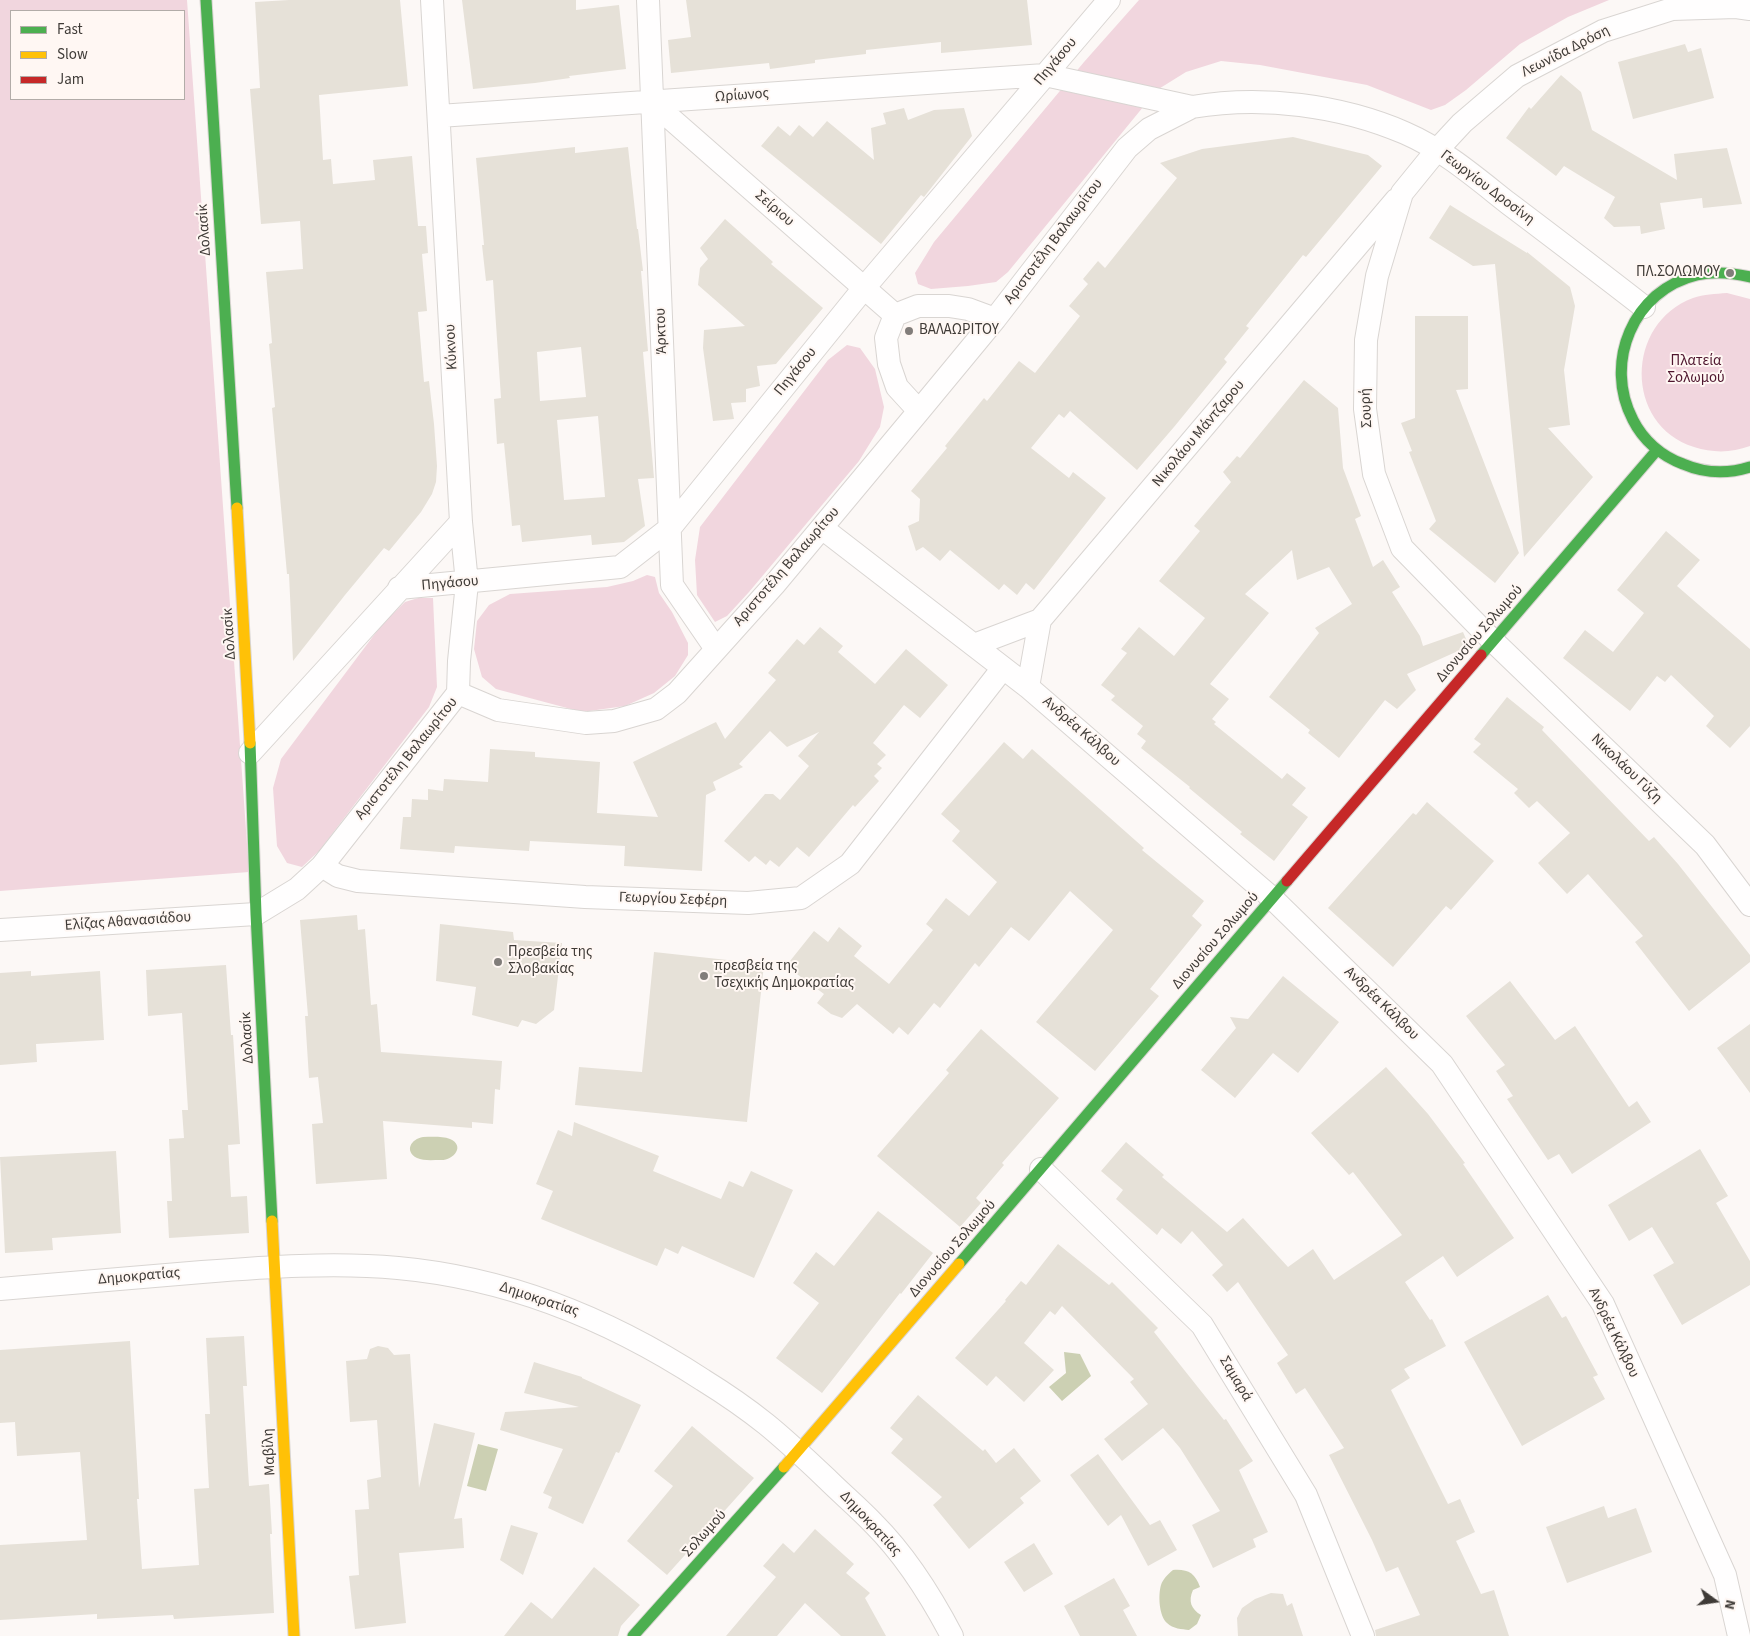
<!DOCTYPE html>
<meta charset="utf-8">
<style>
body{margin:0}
#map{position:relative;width:1750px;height:1636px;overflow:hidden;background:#fcf8f6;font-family:"Source Sans 3",sans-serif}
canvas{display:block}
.legend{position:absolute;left:10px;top:10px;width:175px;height:90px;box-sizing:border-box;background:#fff7f3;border:1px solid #b2aca8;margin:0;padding:6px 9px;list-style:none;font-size:15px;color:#3f3b37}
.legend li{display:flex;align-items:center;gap:10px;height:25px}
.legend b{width:25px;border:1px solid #b2aca8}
.north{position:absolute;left:1690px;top:1576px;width:50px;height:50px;-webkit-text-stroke:4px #fff7f3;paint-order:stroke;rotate:104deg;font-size:14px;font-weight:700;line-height:20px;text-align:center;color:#3f3b37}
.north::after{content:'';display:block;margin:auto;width:18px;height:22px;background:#3f3b37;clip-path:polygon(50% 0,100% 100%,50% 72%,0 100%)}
</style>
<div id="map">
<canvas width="1750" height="1636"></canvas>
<ul class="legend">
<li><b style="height:6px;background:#4caf50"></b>Fast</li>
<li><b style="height:6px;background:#ffc107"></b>Slow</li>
<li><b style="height:6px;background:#c62828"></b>Jam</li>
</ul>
<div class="north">N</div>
</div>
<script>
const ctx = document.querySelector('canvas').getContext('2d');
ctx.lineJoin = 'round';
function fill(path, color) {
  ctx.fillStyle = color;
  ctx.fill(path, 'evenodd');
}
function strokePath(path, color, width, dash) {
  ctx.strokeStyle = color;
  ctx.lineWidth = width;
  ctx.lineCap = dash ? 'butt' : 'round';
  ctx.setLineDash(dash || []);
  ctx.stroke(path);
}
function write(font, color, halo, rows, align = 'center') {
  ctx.font = font + ' "Source Sans 3",sans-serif';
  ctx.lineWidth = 4;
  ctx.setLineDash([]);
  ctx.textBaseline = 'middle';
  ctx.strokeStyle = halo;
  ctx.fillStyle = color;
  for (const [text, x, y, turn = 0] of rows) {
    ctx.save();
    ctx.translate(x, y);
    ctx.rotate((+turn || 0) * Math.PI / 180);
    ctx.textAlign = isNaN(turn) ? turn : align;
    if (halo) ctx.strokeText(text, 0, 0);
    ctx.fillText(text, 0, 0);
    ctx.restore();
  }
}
const green = new Path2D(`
 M 0,0 L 187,0 L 249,872 L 0,891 ZM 11,11 L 184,11 L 184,99 L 11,99 Z
 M 1139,0 L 1609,0 L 1568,17 L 1520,44 L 1466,90 L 1445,105 L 1431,110 L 1367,85 L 1260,65 L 1221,61 L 1186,72 L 1157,90 L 1008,272 L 996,282 L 968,286 L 931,289 L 918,284 L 915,273 L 934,242 L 1084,62 Z
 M 1727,293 L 1750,299 L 1750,446 C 1731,453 1713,453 1694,447 C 1624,425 1625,323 1693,298 C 1704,294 1715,294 1727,293 Z
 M 847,345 L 860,348 L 875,369 L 884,407 L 880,427 L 859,461 L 749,592 L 727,616 L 715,622 L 697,595 L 695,560 L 700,527 L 828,360 Z
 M 647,575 L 655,577 L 659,593 L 672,612 L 688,643 L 688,655 L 675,676 L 654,693 L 625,706 L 582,712 L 496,689 L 482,677 L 474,649 L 477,621 L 489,605 L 510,594 L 607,587 L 633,581 Z
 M 418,598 L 433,598 L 437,687 L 429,707 L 319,851 L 302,867 L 287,863 L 277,846 L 273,788 L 281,759 L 383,623 L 405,602 Z`);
const water = new Path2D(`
 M 423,1137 C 431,1137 442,1136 450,1139 C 466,1146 453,1161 440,1160 C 433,1160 423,1161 417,1158 C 404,1151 411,1139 423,1137 Z
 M 1064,1352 L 1080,1354 L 1091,1376 L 1062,1401 L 1049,1387 L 1066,1373 Z
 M 478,1444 L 498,1449 L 486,1491 L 467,1486 Z
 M 1173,1570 C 1188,1569 1195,1573 1200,1587 L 1193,1590 C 1188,1601 1191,1609 1201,1615 L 1197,1624 L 1189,1630 C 1182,1629 1173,1629 1167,1623 C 1159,1616 1158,1595 1161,1585 C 1163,1579 1168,1574 1173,1570 Z`);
const building = new Path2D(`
 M 289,0 L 400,0 L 408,86 L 319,95 L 323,160 L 331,159 L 333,184 L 375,180 L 373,160 L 412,156 L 418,226 L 426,226 L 428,253 L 422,254 L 427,311 L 418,312 L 424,382 L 429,381 L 434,424 L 437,466 L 436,482 L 432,494 L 421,512 L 389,551 L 384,548 L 345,595 L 293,661 L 289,574 L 287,574 L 272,408 L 275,407 L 269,344 L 272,343 L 266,272 L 303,269 L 300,221 L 261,224 L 250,89 L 260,88 L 255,2 Z
 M 462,0 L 576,0 L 576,10 L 619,5 L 626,69 L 569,76 L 570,78 L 535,83 L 473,89 Z
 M 686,0 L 1027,0 L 1032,45 L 941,53 L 941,42 L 866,50 L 866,54 L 815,60 L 815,63 L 770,69 L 769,63 L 671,73 L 668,40 L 691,37 Z
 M 1685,44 L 1688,52 L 1701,48 L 1714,98 L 1633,119 L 1618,62 Z
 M 1561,75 L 1581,92 L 1592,130 L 1677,180 L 1674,154 L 1727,148 L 1742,204 L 1703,208 L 1702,198 L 1660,203 L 1665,229 L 1641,234 L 1640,226 L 1614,227 L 1604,218 L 1615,197 L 1564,166 L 1556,176 L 1506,138 L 1529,107 L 1531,109 Z
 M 904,108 L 908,120 L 934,110 L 964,108 L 972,136 L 924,197 L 921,195 L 881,244 L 761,146 L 778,126 L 790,136 L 799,125 L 813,137 L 827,121 L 874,160 L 871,128 L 886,124 L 883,113 Z
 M 1293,137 L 1368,155 L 1382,166 L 1306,257 L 1303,255 L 1246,326 L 1249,328 L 1224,359 L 1227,362 L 1174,427 L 1137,470 L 1070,411 L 1064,418 L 1059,414 L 1031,448 L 1069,478 L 1073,472 L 1106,498 L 1034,590 L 1026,583 L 1017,595 L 1004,584 L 999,590 L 950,550 L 940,561 L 923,547 L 916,551 L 908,526 L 919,521 L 920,499 L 911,491 L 947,448 L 945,446 L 984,398 L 987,401 L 1019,361 L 1035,373 L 1080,316 L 1069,306 L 1088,284 L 1083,279 L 1098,261 L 1105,268 L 1177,178 L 1160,163 L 1202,149 Z
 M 575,147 L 575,153 L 628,147 L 637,229 L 638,229 L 643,271 L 641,271 L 648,351 L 643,352 L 654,478 L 638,479 L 645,526 L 624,542 L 592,545 L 591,535 L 522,542 L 520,525 L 512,526 L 504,443 L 497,444 L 494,399 L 501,398 L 493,280 L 486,281 L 482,245 L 484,245 L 476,158 ZM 581,347 L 586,397 L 540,401 L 537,352 ZM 598,416 L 605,497 L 564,500 L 557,420 Z
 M 1450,205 L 1527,253 L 1527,252 L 1570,287 L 1575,306 L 1564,370 L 1570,425 L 1548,428 L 1593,477 L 1524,557 L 1495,264 L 1473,266 L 1429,238 Z
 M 725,219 L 773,262 L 771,264 L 823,308 L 776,364 L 757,366 L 760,386 L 746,389 L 746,402 L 731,403 L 734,419 L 713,421 L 703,348 L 704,330 L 745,326 L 698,285 L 700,268 L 708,259 L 700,248 Z
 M 1415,316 L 1468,316 L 1468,389 L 1456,390 L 1519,553 L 1495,583 L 1429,529 L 1436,521 L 1409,452 L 1412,451 L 1401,423 L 1415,418 Z
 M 1304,380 L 1338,408 L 1343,468 L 1361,516 L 1355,519 L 1373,567 L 1383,560 L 1400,587 L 1392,592 L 1420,636 L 1423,646 L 1463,632 L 1469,646 L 1407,674 L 1416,690 L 1397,709 L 1385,700 L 1339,758 L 1308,733 L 1310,730 L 1269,697 L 1319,633 L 1315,628 L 1352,604 L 1329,567 L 1297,580 L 1292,550 L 1245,594 L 1269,613 L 1210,684 L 1229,699 L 1212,719 L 1216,722 L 1214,724 L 1282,779 L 1287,773 L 1306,788 L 1292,805 L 1308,817 L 1274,861 L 1240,834 L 1242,832 L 1189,788 L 1190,787 L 1141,748 L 1146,741 L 1137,734 L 1143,726 L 1111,700 L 1115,696 L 1101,685 L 1127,653 L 1121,649 L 1139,627 L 1174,656 L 1205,618 L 1159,581 L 1200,531 L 1194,526 L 1231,482 L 1223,472 L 1237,456 L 1240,458 Z
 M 1666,531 L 1700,560 L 1677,586 L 1750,649 L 1750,726 L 1730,748 L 1706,726 L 1714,716 L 1671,675 L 1665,682 L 1657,676 L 1630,711 L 1563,658 L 1585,630 L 1613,652 L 1644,613 L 1617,590 Z
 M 820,627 L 843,646 L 838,652 L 875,684 L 906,649 L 948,685 L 920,718 L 904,705 L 873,743 L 886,755 L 877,764 L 882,768 L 874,776 L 879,781 L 855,807 L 853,805 L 809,857 L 797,847 L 779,867 L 770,860 L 766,865 L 755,856 L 749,862 L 724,841 L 765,794 L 773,794 L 780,800 L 809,766 L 798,756 L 819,732 L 787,747 L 770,731 L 739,764 L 743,767 L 713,782 L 716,790 L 706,795 L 702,871 L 624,866 L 625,846 L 530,841 L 529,851 L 455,846 L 454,853 L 400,849 L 403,817 L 411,817 L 412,799 L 428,800 L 428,789 L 443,791 L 444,779 L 488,782 L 490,749 L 535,752 L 535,757 L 600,762 L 597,813 L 658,817 L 633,762 L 716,722 L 725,739 L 776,680 L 768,673 L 797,639 L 804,645 Z
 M 1507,697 L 1544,727 L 1542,730 L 1649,841 L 1654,837 L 1678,864 L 1750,955 L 1750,962 L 1689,1011 L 1635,942 L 1643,936 L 1588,874 L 1567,894 L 1538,863 L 1570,833 L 1537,801 L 1529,808 L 1514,793 L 1518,789 L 1473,752 L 1481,744 L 1474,739 Z
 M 1004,742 L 1023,759 L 1032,749 L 1144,848 L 1142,850 L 1204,901 L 1192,916 L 1202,925 L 1150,989 L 1159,996 L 1095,1071 L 1036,1022 L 1113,930 L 1070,891 L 1029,941 L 1011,927 L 979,967 L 975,963 L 940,1008 L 934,1003 L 908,1035 L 899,1027 L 893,1034 L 857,1004 L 842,1018 L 831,1014 L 817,1003 L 824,994 L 786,966 L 814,931 L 828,942 L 839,927 L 862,946 L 854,956 L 889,984 L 933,930 L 926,924 L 946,898 L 969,916 L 997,882 L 952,841 L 960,831 L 941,814 Z
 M 1427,802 L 1494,861 L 1451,910 L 1446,906 L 1393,967 L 1328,908 L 1413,813 L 1416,815 Z
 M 357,915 L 358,930 L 365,929 L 371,1005 L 377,1004 L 381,1052 L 502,1061 L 500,1090 L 495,1089 L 493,1124 L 472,1122 L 472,1128 L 383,1121 L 387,1179 L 316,1184 L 312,1124 L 323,1123 L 318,1077 L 309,1078 L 305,1016 L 308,1016 L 300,920 Z
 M 440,924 L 513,932 L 514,940 L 562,943 L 554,1010 L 536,1024 L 522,1020 L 518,1027 L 472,1015 L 476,987 L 436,981 Z
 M 654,952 L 764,964 L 747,1122 L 575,1105 L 579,1067 L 642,1072 Z
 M 226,965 L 231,1035 L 233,1035 L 240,1144 L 228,1145 L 231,1197 L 247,1196 L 249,1233 L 169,1238 L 167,1201 L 172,1201 L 169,1139 L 184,1138 L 182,1110 L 188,1110 L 182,1013 L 148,1016 L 146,970 Z
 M 31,971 L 31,976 L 100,971 L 104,1040 L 36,1044 L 37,1062 L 0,1065 L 0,973 Z
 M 1283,976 L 1339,1022 L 1298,1073 L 1273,1053 L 1235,1098 L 1201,1070 L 1236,1028 L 1230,1017 L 1248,1019 Z
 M 1510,981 L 1555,1040 L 1575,1026 L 1629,1107 L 1637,1101 L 1651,1122 L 1572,1174 L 1559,1154 L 1548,1160 L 1507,1099 L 1513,1096 L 1496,1071 L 1505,1065 L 1466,1016 Z
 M 1750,1024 L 1750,1093 L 1717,1048 Z
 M 981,1029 L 1059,1098 L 1002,1163 L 1004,1165 L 976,1198 L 981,1203 L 960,1227 L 877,1156 L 949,1073 L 946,1070 Z
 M 1386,1067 L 1428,1114 L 1465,1163 L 1463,1164 L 1514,1238 L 1457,1277 L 1443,1256 L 1405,1282 L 1430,1320 L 1432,1319 L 1446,1346 L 1404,1369 L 1410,1378 L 1391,1390 L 1448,1504 L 1460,1499 L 1475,1532 L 1456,1541 L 1481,1594 L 1494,1590 L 1509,1636 L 1376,1636 L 1375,1630 L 1420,1615 L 1398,1567 L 1386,1572 L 1372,1540 L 1329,1455 L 1344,1448 L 1305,1388 L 1296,1394 L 1277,1363 L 1288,1355 L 1238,1282 L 1227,1292 L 1212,1275 L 1223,1265 L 1192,1231 L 1181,1244 L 1162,1228 L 1157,1235 L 1116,1199 L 1123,1190 L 1101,1171 L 1126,1142 L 1164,1175 L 1162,1177 L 1227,1232 L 1243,1218 L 1288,1267 L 1313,1249 L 1334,1280 L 1402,1235 L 1353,1172 L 1349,1175 L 1311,1133 Z
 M 574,1122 L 659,1156 L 653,1171 L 721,1199 L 729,1181 L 743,1187 L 751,1171 L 793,1190 L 754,1278 L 682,1246 L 678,1254 L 665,1248 L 657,1266 L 541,1219 L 553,1191 L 536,1184 L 558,1130 L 572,1136 Z
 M 1700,1149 L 1728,1196 L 1716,1203 L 1750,1261 L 1750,1285 L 1682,1325 L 1653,1275 L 1674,1263 L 1652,1227 L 1629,1241 L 1608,1205 Z
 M 116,1151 L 121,1233 L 52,1238 L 53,1250 L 5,1253 L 0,1157 Z
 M 878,1211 L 933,1253 L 901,1294 L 900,1293 L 822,1393 L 776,1358 L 819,1303 L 793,1283 L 816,1252 L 834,1266 Z
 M 1058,1244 L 1109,1285 L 1112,1282 L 1158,1328 L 1154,1332 L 1224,1420 L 1226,1419 L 1253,1461 L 1239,1470 L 1268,1532 L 1253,1539 L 1256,1547 L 1213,1568 L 1192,1525 L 1220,1511 L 1180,1448 L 1163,1428 L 1122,1461 L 1104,1439 L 1148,1404 L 1130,1382 L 1134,1379 L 1062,1306 L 1055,1315 L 1050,1311 L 1024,1343 L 1054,1370 L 1024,1402 L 996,1376 L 987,1386 L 955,1358 L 1006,1301 L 1005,1300 L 1021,1281 L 1026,1285 Z
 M 1548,1295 L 1562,1318 L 1566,1316 L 1598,1375 L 1593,1377 L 1605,1399 L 1522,1446 L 1464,1342 Z
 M 244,1336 L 247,1386 L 243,1386 L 249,1486 L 269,1484 L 272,1534 L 270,1534 L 274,1613 L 174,1619 L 173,1615 L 97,1619 L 97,1614 L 0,1620 L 0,1545 L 87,1540 L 80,1452 L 17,1456 L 15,1422 L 0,1423 L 0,1350 L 130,1341 L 139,1499 L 137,1499 L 142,1569 L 199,1565 L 194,1489 L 209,1488 L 205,1414 L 210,1414 L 206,1338 Z
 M 378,1346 L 388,1348 L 394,1355 L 410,1354 L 419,1488 L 434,1423 L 475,1433 L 454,1519 L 462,1518 L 464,1548 L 399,1553 L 406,1623 L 355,1629 L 349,1576 L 359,1575 L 355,1510 L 369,1509 L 367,1480 L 381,1477 L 377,1420 L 350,1422 L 346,1361 L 367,1359 L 370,1349 Z
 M 534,1362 L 582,1377 L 582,1378 L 641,1405 L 619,1453 L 616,1452 L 583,1524 L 548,1508 L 552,1497 L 543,1493 L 563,1449 L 500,1430 L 505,1412 L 579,1407 L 524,1393 Z
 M 918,1395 L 983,1451 L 985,1449 L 996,1463 L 1014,1448 L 1041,1481 L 1020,1498 L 1024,1503 L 969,1549 L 933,1505 L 942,1497 L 891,1453 L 903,1439 L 890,1428 Z
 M 692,1426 L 754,1478 L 667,1575 L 627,1541 L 673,1486 L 654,1471 Z
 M 1098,1454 L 1150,1525 L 1160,1520 L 1177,1550 L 1148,1566 L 1121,1515 L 1108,1526 L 1070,1475 Z
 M 1604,1506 L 1608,1518 L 1636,1508 L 1652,1552 L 1567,1583 L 1546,1527 Z
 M 511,1525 L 538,1533 L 523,1575 L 500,1560 Z
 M 815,1529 L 854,1564 L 846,1573 L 870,1593 L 865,1598 L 886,1636 L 841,1636 L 805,1603 L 777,1636 L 726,1636 L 776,1577 L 763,1566 L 783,1543 L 794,1553 Z
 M 1034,1543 L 1053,1574 L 1024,1592 L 1004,1562 Z
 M 594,1567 L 640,1605 L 621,1626 L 618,1636 L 504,1636 L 531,1602 L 552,1619 Z
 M 1114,1578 L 1130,1606 L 1123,1610 L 1137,1636 L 1080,1636 L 1064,1606 Z
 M 1271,1593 L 1283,1594 L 1287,1606 L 1292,1603 L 1303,1636 L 1238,1636 L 1237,1618 L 1242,1608 L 1255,1599 Z`);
const street = new Path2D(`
 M 432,0 L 461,522 L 467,583 L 459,661 L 458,693
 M 648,0 L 672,585 L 716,649
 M 1750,9 L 1736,7 L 1672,9 L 1603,31 L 1517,76 L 1462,123 L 1437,150 L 1402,193 L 1377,276 L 1366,340 L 1365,409 L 1374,474 L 1402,548 L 1493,641 L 1705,845 L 1750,905
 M 653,103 L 895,315
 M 439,116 L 1045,75 L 1192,107 C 1262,95 1340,105 1405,133 C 1444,150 1475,177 1508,203 C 1553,237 1599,272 1644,307
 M 919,411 L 897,387 L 889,364 L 886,338 L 895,315 L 918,306 L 949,306 L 968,309 L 995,319
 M 822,528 L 1028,687 L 1272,898 L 1442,1064 L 1603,1304 L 1725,1575 L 1739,1636
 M 399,588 L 620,567 L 670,528 L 864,288 L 1109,0
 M 974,645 L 1040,620 L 1396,200
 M 1028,687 L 1040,620
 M 458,693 L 498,710 L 586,723 L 614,721 L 656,709 L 677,693 L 774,585 L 919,411 L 995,319 L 1127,148 L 1149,129 L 1192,107
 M 250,753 L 461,522
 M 322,866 L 338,876 L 358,881 L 585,897 L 748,903 L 801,898 L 850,864 L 1003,668
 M 0,930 L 256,914 L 297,889 L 322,866 L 458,693
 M 1041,1169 L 1202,1325 L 1306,1495 L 1363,1636
 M 0,1289 C 67,1283 134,1278 202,1272 C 267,1267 333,1262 398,1268 C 508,1278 611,1320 703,1380 C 724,1393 746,1408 766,1424 C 787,1441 807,1460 827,1479 C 842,1494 859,1508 874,1524 C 906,1556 931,1596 952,1636`);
const fast = new Path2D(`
 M 206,0 L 237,508
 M 1750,277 C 1733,273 1715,271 1697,275 C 1633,290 1603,363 1633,420 C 1643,440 1661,456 1683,464 C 1704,473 1728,474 1750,467
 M 1481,655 L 1657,450
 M 250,743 L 256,914 L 272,1221
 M 959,1264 L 1287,881
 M 633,1636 L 784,1467`);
const slow = new Path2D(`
 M 237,508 L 250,743
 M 272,1221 L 294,1636
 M 784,1467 L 959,1264`);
const jam = new Path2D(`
 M 1287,881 L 1481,655`);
const markers = [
 [1730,273,5,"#817d7a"],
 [909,331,5,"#817d7a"],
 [498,962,5,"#817d7a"],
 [704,976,5,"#817d7a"]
];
const streetNames = [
 ["Λεωνίδα Δρόση",1566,52,-27],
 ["Πηγάσου",1056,62,-50],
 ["Ωρίωνος",742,96,-4],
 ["Γεωργίου Δροσίνη",1487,188,37],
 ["Σείριου",774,209,41],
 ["Δολασίκ",205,230,-94],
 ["Αριστοτέλη Βαλαωρίτου",1054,242,-53],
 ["Άρκτου",662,331,-92],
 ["Κύκνου",452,347,-93],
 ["Πηγάσου",796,372,-51],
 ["Σουρή",1367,408,-93],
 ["Νικολάου Μάντζαρου",1199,434,-50],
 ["Αριστοτέλη Βαλαωρίτου",787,567,-49],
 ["Πηγάσου",450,584,-5],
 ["Δολασίκ",230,634,-94],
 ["Διονυσίου Σολωμού",1480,634,-49],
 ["Ανδρέα Κάλβου",1081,732,41],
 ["Αριστοτέλη Βαλαωρίτου",407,759,-51],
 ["Νικολάου Γύζη",1626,769,44],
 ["Γεωργίου Σεφέρη",673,900,2],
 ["Ελίζας Αθανασιάδου",128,922,-4],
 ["Διονυσίου Σολωμού",1216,941,-49],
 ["Ανδρέα Κάλβου",1381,1004,44],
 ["Δολασίκ",248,1038,-93],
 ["Διονυσίου Σολωμού",953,1249,-49],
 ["Δημοκρατίας",139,1277,-5],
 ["Δημοκρατίας",539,1300,18],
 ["Ανδρέα Κάλβου",1613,1333,64],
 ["Σαμαρά",1235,1379,59],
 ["Μαβίλη",270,1452,-93],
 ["Δημοκρατίας",870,1524,47],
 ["Σολωμού",705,1534,-48]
];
const poiNames = [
 ["ΠΛ.ΣΟΛΩΜΟΥ",1720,273,"right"],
 ["ΒΑΛΑΩΡΙΤΟΥ",919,331],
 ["Πρεσβεία της",508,953],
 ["Σλοβακίας",508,970],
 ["πρεσβεία της",714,967],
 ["Τσεχικής Δημοκρατίας",714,984]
];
const parkNames = [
 ["Πλατεία",1696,362],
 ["Σολωμού",1696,379]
];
fill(green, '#f1d6de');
fill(water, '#ccd0b3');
fill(building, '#e6e1d8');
strokePath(street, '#d9d5d2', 24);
strokePath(fast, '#d9d5d2', 13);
strokePath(slow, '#d9d5d2', 13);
strokePath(jam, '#d9d5d2', 13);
strokePath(street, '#fffefe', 22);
strokePath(fast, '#4caf50', 11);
strokePath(slow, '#ffc107', 11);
strokePath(jam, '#c62828', 11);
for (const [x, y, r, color] of markers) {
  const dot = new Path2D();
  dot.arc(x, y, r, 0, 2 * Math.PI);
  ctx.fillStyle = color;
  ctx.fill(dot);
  strokePath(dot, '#fff7f3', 2);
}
write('15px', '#3f3b37', '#fff7f3', streetNames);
write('15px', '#3f3b37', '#fff7f3', poiNames, 'left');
write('15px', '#4f172f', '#fff7f3', parkNames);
</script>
